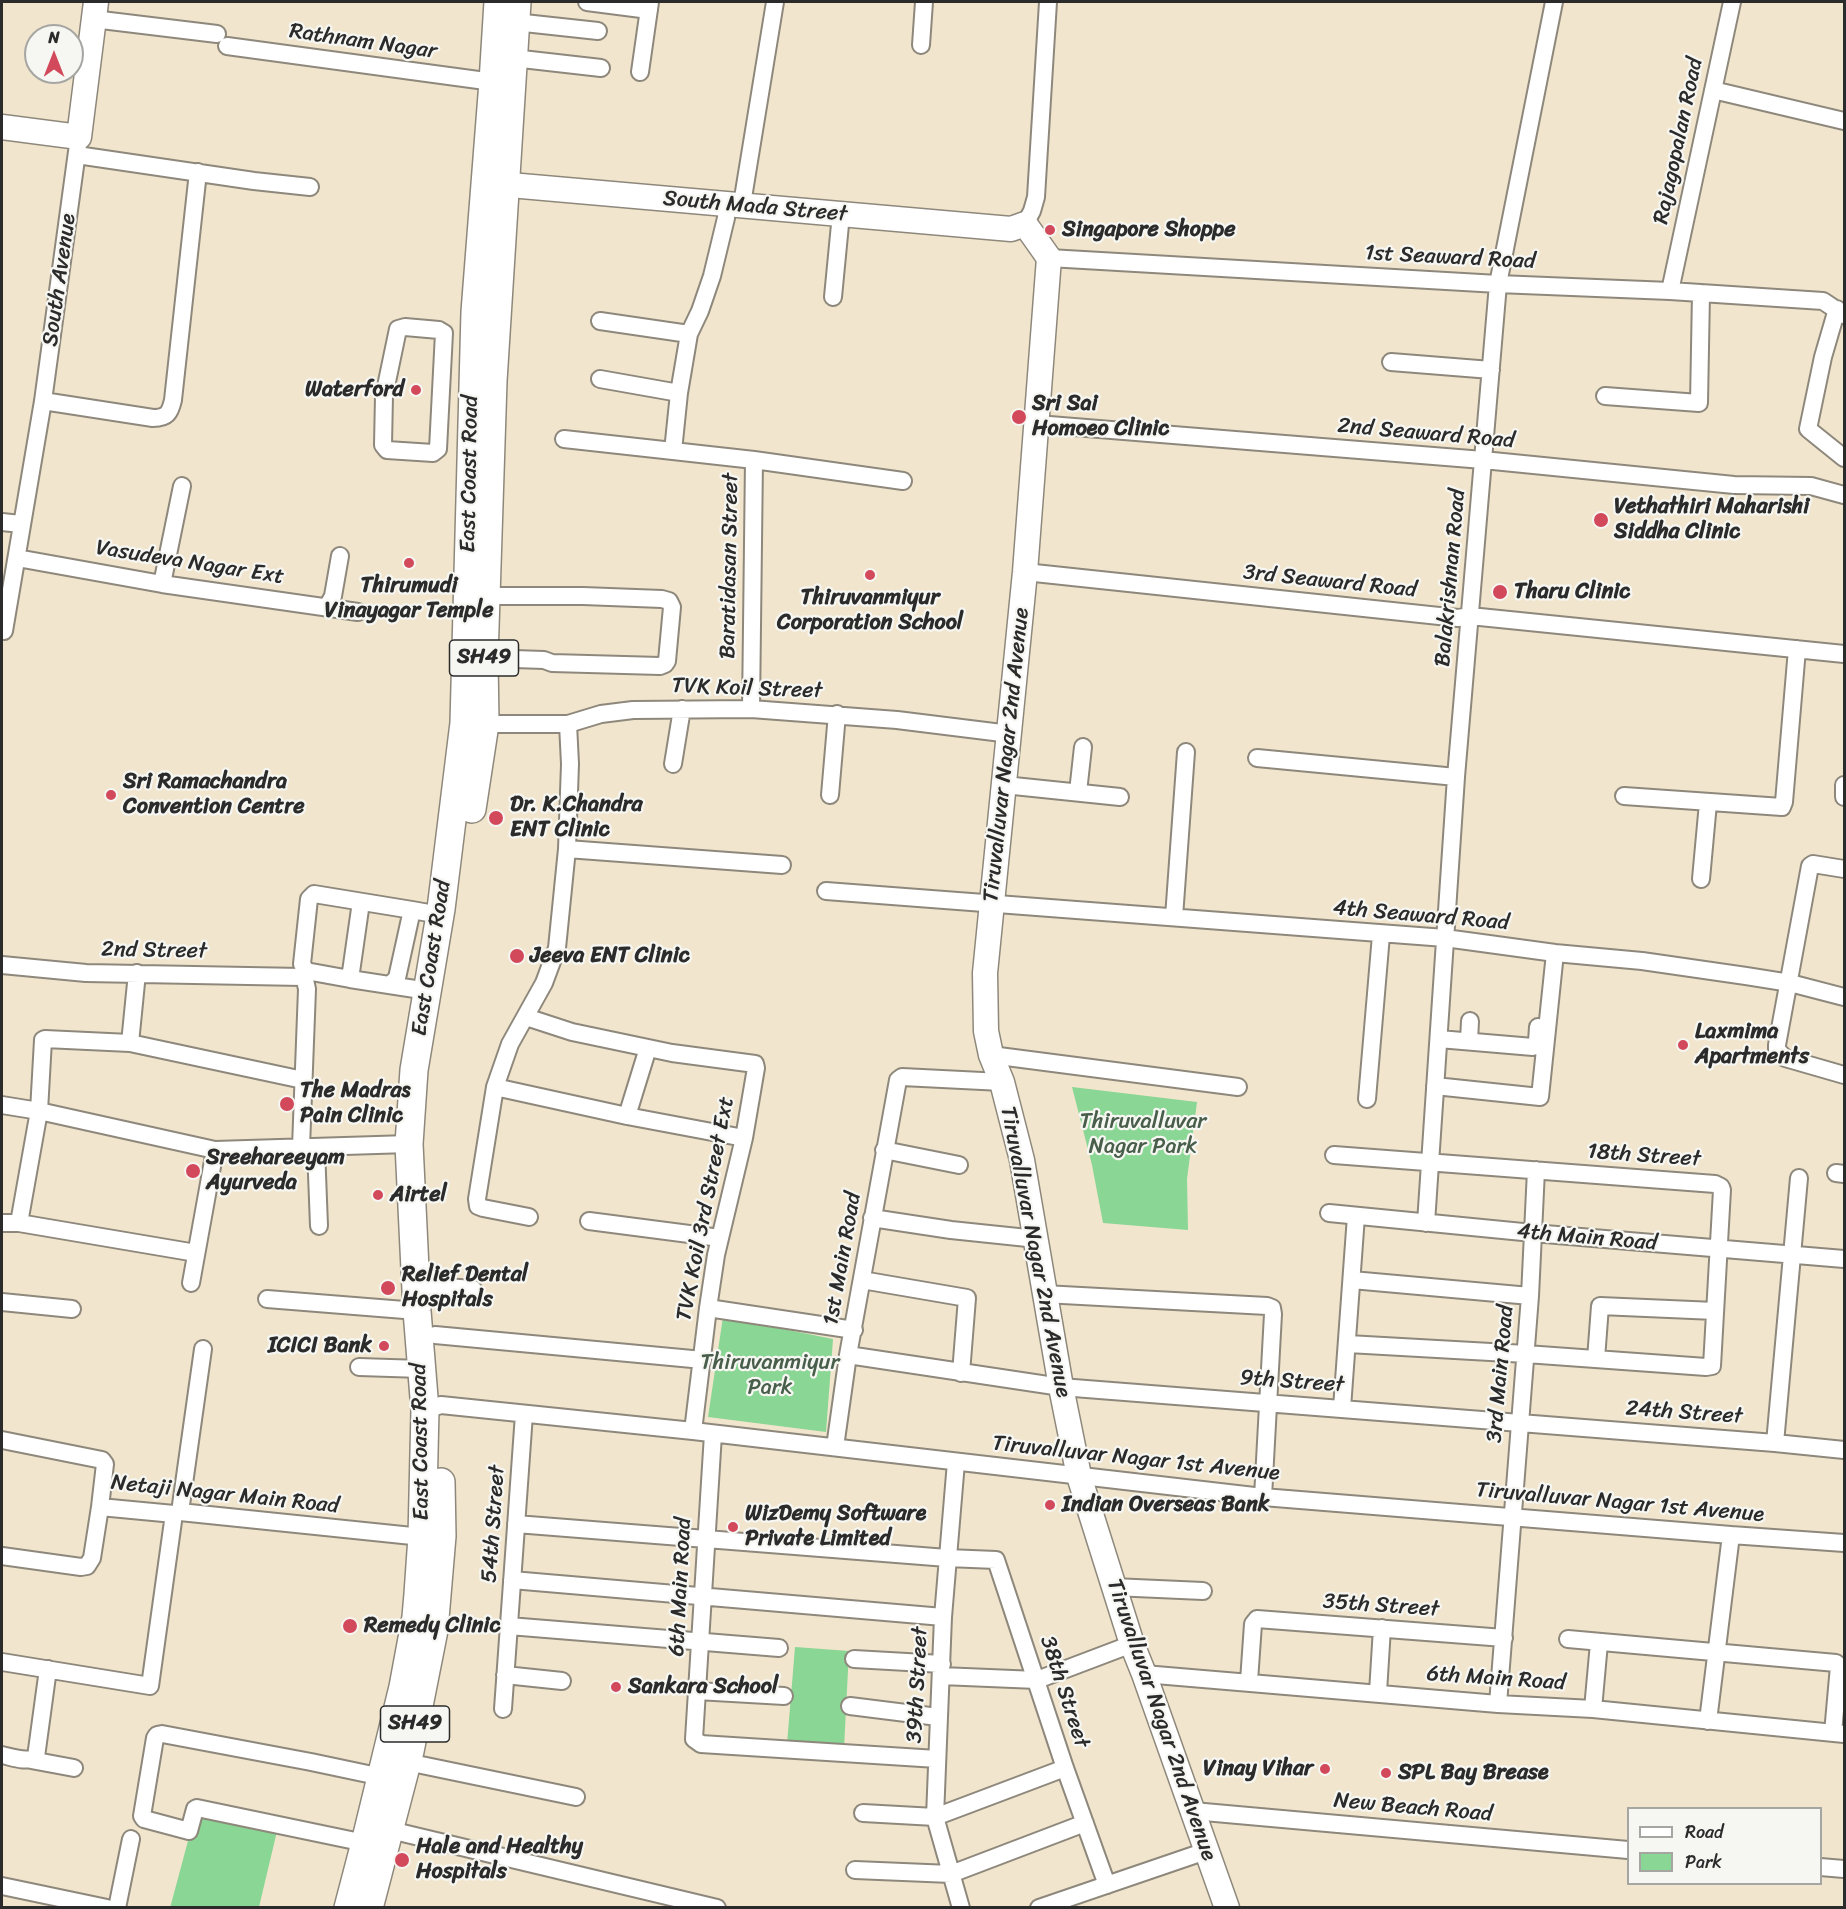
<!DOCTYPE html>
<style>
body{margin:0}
#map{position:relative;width:1846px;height:1909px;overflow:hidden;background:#f1e5cd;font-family:Sriracha,sans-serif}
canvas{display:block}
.frame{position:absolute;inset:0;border:3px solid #2b2b2b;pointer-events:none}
.legend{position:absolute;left:1627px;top:1807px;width:195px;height:78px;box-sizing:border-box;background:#f6f6f2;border:2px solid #a5a5a2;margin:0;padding:8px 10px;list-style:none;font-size:18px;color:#2b2b2b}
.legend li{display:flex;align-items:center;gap:12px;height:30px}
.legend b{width:30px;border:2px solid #a5a5a2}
.north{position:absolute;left:24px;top:24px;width:60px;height:60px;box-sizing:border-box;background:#f6f6f2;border:2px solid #a5a5a2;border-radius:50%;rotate:0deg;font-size:16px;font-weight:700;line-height:24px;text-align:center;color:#2b2b2b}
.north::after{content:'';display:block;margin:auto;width:21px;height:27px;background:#d1495b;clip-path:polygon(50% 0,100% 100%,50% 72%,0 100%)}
</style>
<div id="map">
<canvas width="1846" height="1909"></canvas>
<div class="frame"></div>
<ul class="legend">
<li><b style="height:8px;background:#fff"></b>Road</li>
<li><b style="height:16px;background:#8ad694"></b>Park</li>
</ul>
<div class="north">N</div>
</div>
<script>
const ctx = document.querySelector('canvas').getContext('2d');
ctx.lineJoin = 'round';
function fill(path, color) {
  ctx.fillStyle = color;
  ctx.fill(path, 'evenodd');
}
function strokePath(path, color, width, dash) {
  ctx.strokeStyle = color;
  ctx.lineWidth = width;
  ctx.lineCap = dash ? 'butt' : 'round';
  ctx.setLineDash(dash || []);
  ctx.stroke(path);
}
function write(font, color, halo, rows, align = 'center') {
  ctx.font = font + ' Sriracha,sans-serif';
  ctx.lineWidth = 4.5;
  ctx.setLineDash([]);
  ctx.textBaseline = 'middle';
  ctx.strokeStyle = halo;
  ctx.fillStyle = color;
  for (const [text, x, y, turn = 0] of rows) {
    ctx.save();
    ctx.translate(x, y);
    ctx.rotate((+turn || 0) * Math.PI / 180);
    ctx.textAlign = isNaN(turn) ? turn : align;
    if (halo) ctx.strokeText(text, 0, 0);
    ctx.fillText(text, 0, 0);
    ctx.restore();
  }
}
const green = new Path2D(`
 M 1072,1087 L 1197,1102 L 1187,1179 L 1188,1230 L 1103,1223 L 1092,1165 Z
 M 723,1317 L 833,1339 L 826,1432 L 708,1417 Z
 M 795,1647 L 849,1651 L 844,1748 L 787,1744 Z
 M 196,1811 L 278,1827 L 259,1907 L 170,1908 Z`);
const street = new Path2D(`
 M 587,2 L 649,10
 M 93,19 L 217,34
 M 515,22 L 598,31
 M 921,45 L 924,2
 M 227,46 L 493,82
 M 513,58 L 601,68
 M 640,72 L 650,2
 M 1713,90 L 1844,121
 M 77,155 L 254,181 L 310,187
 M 727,204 L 726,218 L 712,276 L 700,311 L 689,334 L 679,393 L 673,451 L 754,460 L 903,481
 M 742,204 L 775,2
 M 1025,224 L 1032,211 L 1036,197 L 1048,2
 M 1049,258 L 1498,284 L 1670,291 L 1823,301 L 1844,315
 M 1670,291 L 1732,2
 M 833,297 L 841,214
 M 1837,309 L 1823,357 L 1808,429 L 1844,458
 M 600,321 L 689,334
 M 405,327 L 439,330 L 444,333 L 438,449 L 433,453 L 387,450 L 383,445 L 384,396 L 398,329 Z
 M 1391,362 L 1491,370
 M 600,379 L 679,393
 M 1605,396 L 1699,403 L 1701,293
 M 43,401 L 153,418 C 167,418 170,413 173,400 L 198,172
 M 1037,424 L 1483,460 L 1734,485 L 1811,486 L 1844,495
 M 564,439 L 673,451
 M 2,522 L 21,524
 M 17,558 L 162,584 L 358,612
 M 1025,572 L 1458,618 L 1470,616 L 1844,654
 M 162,584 L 182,486
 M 327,607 L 333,596 L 340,556
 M 4,631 L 43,401 L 79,137
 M 484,658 L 544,660 L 552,663 L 660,666 L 665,664 L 667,661 L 672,607 L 669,601 L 662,599 L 583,596 L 486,596
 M 751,709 L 754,460
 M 477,724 L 568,724 L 601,714 L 633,710 L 751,709 L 897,720 L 1010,734
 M 1257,758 L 1456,777
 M 673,764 L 682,709
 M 1004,785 L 1120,797
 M 1844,785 L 1844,797
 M 1078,792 L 1083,747
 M 830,795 L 837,714
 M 1624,796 L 1782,807 L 1784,802 L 1797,649
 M 567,849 L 782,865
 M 1844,869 L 1813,864 L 1810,866 L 1777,1045 L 1777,1050 L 1785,1058 L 1844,1075
 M 1701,879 L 1708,803
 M 826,891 L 1445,938 L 1555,953 L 1642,961 L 1746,976 L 1790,983 L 1844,997
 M 361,902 L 350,979 L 306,971 L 302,964 L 309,899 L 314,894 L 412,910
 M 1174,917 L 1186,752
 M 2,965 L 86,973 L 302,977 L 305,980 L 307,989 L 301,1147
 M 350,979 L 428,991
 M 391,984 L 397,978 L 412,910 L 440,915
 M 526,1017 L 572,1032 L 672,1053 L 755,1064 L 756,1068 L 744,1138 L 716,1255 L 708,1308 L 693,1431
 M 1439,1039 L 1533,1047 L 1537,1042 L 1538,1027
 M 1469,1041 L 1470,1021
 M 130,1043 L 137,973
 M 991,1055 L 1238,1087
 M 1435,1086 L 1540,1097 L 1555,953
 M 495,1087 L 627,1116 L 744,1138
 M 1367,1099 L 1381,935
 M 2,1105 L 39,1111 L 215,1150 L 409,1144
 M 627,1116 L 648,1048
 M 316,1148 L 319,1226
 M 884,1150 L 959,1165
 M 1334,1155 L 1715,1184 L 1721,1187 L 1722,1190 L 1712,1366 L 1706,1367 L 1526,1354 L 1348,1344
 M 1836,1173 L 1844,1174
 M 1329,1213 L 1533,1233 L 1844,1259
 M 529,1217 L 483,1208 L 478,1206 L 477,1199 L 495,1087 L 510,1044 L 544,983 L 557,948 L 567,849 L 570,764 L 568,724
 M 872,1218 L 951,1230 L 1037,1239
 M 589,1221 L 720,1238
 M 2,1223 L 19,1223 L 196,1253
 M 19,1223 L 39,1111 L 43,1040 L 45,1039 L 130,1043 L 303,1080
 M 1426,1223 L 1456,777 L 1498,284 L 1554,2
 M 862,1280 L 967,1298 L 961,1373
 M 1352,1280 L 1530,1296
 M 191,1283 L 215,1150
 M 432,1286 L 473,1289
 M 1044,1294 L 1267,1306 L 1272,1308 L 1273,1314 L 1263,1497
 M 267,1299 L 417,1311
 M 2,1302 L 72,1309
 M 708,1308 L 854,1330
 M 435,1335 L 703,1360
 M 848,1355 L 1061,1387 L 1775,1443 L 1844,1450
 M 1596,1359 L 1600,1306 L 1715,1311
 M 359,1367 L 422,1369
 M 1342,1408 L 1356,1216
 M 425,1410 L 441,1405 L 693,1431 L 1263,1497 L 1731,1535 L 1844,1543
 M 713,1434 L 694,1739 L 701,1744 L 937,1759
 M 2,1440 L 102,1460 L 105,1464 L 100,1507 L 174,1514 L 180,1512 L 422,1537
 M 1775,1443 L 1799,1178
 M 835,1447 L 848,1355 L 898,1080 L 902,1077 L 1002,1082
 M 956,1462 L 943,1617 L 935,1817 L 961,1908
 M 180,1512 L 203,1349
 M 516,1524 L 947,1558 L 996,1560 L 1065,1768 L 1107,1885
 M 2,1556 L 81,1567 L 87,1566 L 92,1558 L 100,1507
 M 512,1580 L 943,1617
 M 1113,1587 L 1203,1591
 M 509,1626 L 779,1648
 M 1568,1639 L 1836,1663 L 1839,1666 L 1833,1733
 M 854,1659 L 942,1664
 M 2,1662 L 150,1686 L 174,1514
 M 1144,1674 L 1498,1704 L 1593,1709 L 1844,1734
 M 505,1675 L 562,1681
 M 941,1676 L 1037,1680 L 1132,1644
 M 1249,1681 L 1253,1624 L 1257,1619 L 1504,1638
 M 697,1691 L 784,1696
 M 1378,1692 L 1382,1628
 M 1498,1704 L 1530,1296 L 1536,1170
 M 850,1706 L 938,1717
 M 503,1709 L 524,1414
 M 1593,1709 L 1599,1643
 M 1708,1721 L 1731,1535
 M 2,1755 C 12,1757 26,1763 36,1757 L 48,1669
 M 31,1760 L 74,1768
 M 407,1762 L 576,1797
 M 1193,1811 L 1628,1850
 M 863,1813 L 935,1817 L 1065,1768
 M 390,1830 L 717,1908
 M 365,1843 L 197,1808 L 195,1809 L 189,1831 L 144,1819 L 142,1816 L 155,1738 L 157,1735 L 162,1734 L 311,1762 L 382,1777
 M 1820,1867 L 1844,1869
 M 855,1870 L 951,1874 L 1085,1823
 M 2,1886 L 107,1908
 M 117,1908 L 131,1839
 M 1039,1908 L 1206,1851`);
const secondary = new Path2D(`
 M 2,127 L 79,137 L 96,2
 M 487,183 L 1011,229 L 1025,224 L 1049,258 L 1025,572 L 985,973 L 986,1031 L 991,1055 L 1002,1082 L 1022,1160 L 1061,1387 L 1079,1476 L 1132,1644 L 1144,1674 L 1227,1908`);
const primary = new Path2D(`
 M 472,809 L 485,724 L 484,658 L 493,381 L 517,2
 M 348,1908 L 365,1843 L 403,1687 L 416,1617 L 418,1594 L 422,1537 L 425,1410 L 417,1311 L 409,1144 L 414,1070 L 441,909 L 464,723 L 475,312 L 493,82 L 498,2
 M 369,1908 L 410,1751 L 434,1630 L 442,1536 L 441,1482`);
const markers = [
 [1050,230,6,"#d1495b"],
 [416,390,6,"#d1495b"],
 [1019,417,8,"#d1495b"],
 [1601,520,8,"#d1495b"],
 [409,563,6,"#d1495b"],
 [870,575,6,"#d1495b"],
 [1500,592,8,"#d1495b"],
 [111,795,6,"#d1495b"],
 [496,818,8,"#d1495b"],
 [517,956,8,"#d1495b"],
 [1683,1045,6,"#d1495b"],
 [287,1104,8,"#d1495b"],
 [193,1171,8,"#d1495b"],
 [378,1195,6,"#d1495b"],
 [388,1288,8,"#d1495b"],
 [384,1346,6,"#d1495b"],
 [1050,1505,6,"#d1495b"],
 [733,1527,6,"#d1495b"],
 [350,1626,8,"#d1495b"],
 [616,1687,6,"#d1495b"],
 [1325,1769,6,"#d1495b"],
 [1386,1773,6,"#d1495b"],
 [402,1860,8,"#d1495b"]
];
const shields = [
 [484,658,69],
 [415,1724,69]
];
const shieldNames = [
 ["SH49",484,658],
 ["SH49",415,1724]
];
const streetNames = [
 ["Rathnam Nagar",363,42,8],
 ["Rajagopalan Road",1679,141,-78],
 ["South Mada Street",755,207,5],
 ["1st Seaward Road",1450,258,3],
 ["South Avenue",60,280,-82],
 ["2nd Seaward Road",1426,434,5],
 ["East Coast Road",470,474,-89],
 ["Vasudeva Nagar Ext",190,563,9],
 ["Baratidasan Street",730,566,-89],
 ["Balakrishnan Road",1451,578,-85],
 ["3rd Seaward Road",1330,582,6],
 ["TVK Koil Street",747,689,2],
 ["Tiruvalluvar Nagar 2nd Avenue",1007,755,-84],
 ["4th Seaward Road",1421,916,5],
 ["2nd Street",154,951,1],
 ["East Coast Road",432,958,-81],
 ["18th Street",1644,1156,4],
 ["TVK Koil 3rd Street Ext",706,1209,-79],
 ["4th Main Road",1587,1238,5],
 ["Tiruvalluvar Nagar 2nd Avenue",1035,1252,79],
 ["1st Main Road",843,1259,-80],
 ["3rd Main Road",1501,1374,-85],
 ["9th Street",1292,1382,4],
 ["24th Street",1684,1413,4],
 ["East Coast Road",421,1442,-91],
 ["Tiruvalluvar Nagar 1st Avenue",1136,1459,6],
 ["Netaji Nagar Main Road",225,1495,6],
 ["Tiruvalluvar Nagar 1st Avenue",1620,1503,5],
 ["54th Street",494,1524,-86],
 ["6th Main Road",681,1587,-87],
 ["35th Street",1381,1606,4],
 ["6th Main Road",1496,1679,4],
 ["39th Street",918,1685,-87],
 ["38th Street",1064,1692,72],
 ["Tiruvalluvar Nagar 2nd Avenue",1161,1720,71],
 ["New Beach Road",1413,1808,5]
];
const poiNames = [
 ["Singapore Shoppe",1062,230],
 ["Waterford",404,390,"right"],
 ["Sri Sai",1032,404],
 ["Homoeo Clinic",1032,429],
 ["Vethathiri Maharishi",1614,507],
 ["Siddha Clinic",1614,532],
 ["Thirumudi",409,586,"center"],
 ["Vinayagar Temple",409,611,"center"],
 ["Tharu Clinic",1514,592],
 ["Thiruvanmiyur",870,598,"center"],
 ["Corporation School",870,623,"center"],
 ["Sri Ramachandra",123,782],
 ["Convention Centre",123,807],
 ["Dr. K.Chandra",510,805],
 ["ENT Clinic",510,830],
 ["Jeeva ENT Clinic",530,956],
 ["Laxmima",1695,1032],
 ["Apartments",1695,1057],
 ["The Madras",300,1091],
 ["Pain Clinic",300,1116],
 ["Sreehareeyam",206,1158],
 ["Ayurveda",206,1183],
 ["Airtel",390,1195],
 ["Relief Dental",402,1275],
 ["Hospitals",402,1300],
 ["ICICI Bank",372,1346,"right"],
 ["Indian Overseas Bank",1062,1505],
 ["WizDemy Software",745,1514],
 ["Private Limited",745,1539],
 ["Remedy Clinic",364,1626],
 ["Sankara School",628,1687],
 ["Vinay Vihar",1313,1769,"right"],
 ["SPL Bay Brease",1398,1773],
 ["Hale and Healthy",416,1847],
 ["Hospitals",416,1872]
];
const parkNames = [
 ["Thiruvalluvar",1143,1122],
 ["Nagar Park",1143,1147],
 ["Thiruvanmiyur",770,1363],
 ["Park",770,1388]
];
fill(green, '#8ad694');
strokePath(street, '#8e887c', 20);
strokePath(secondary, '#8e887c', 27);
strokePath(primary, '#8e887c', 30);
strokePath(street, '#fff', 16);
strokePath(secondary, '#fff', 24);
strokePath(primary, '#fff', 27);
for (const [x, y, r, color] of markers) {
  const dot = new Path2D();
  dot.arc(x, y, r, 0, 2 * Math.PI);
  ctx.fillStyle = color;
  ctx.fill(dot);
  strokePath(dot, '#f6f6f2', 2);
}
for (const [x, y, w] of shields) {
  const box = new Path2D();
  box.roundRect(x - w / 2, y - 18, w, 36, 4.5);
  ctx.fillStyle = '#f6f6f2';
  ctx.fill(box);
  strokePath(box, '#2b2b2b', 1.5);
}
write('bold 21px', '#2b2b2b', null, shieldNames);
write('22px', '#2b2b2b', '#f6f6f2', streetNames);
write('bold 22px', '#2b2b2b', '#f6f6f2', poiNames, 'left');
write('22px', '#485e4a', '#f6f6f2', parkNames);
</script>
